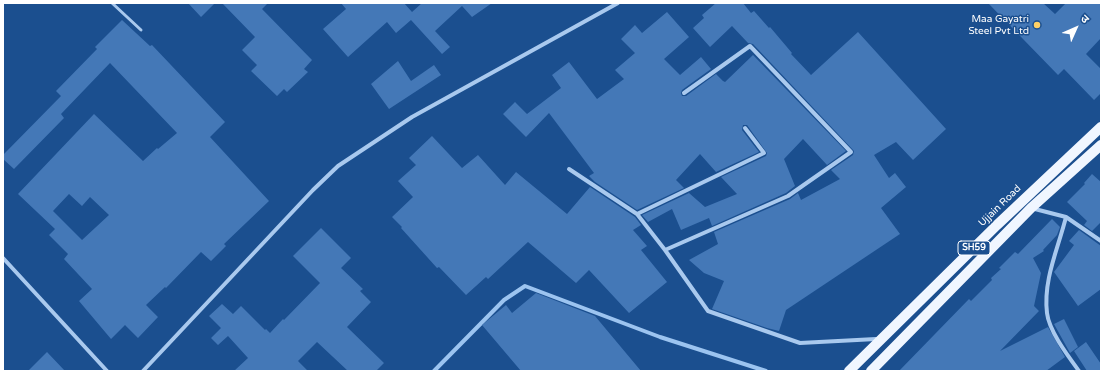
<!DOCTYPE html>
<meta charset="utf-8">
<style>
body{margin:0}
#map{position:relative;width:1104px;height:374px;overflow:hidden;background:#1b4f8f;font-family:"Varela Round","Noto Sans Devanagari",sans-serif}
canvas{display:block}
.frame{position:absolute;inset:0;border:4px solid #fff;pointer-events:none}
.north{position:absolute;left:1056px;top:8px;width:40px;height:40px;-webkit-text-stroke:3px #1b4f8f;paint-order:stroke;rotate:45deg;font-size:11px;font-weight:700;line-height:16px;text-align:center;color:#fff}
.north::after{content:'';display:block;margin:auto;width:14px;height:18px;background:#fff;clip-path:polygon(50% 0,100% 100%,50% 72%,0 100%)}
</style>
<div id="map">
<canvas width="1104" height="374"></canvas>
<div class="frame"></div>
<div class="north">उ</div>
</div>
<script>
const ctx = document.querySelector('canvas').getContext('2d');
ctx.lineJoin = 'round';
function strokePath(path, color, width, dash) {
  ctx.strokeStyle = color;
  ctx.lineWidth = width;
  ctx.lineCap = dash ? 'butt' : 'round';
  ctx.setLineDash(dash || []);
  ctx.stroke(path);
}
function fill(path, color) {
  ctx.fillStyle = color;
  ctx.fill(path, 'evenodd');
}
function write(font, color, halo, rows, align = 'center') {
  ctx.font = font + ' "Varela Round",sans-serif';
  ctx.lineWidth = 3;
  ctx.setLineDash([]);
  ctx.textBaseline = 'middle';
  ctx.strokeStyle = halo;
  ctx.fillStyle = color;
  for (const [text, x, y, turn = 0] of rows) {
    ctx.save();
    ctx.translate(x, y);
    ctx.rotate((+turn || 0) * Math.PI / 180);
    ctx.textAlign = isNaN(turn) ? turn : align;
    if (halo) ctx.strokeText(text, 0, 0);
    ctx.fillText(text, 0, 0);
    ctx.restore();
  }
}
const stream = new Path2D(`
 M 434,371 L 504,300 L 525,286 L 660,337 L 766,371`);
const building = new Path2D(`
 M 188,3 L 215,3 L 201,17 Z
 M 222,3 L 268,3 L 262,9 L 312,60 L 304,69 L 308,72 L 287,92 L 284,89 L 277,96 L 251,71 L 257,65 L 242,50 L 255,37 Z
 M 341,3 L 404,3 L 412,12 L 422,3 L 492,3 L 472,17 L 462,6 L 435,31 L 450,47 L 442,54 L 411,20 L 396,33 L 387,22 L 348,57 L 323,29 L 346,9 Z
 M 716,3 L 743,3 L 751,13 L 754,11 L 769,28 L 770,27 L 792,53 L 791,54 L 811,75 L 858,32 L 946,129 L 913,160 L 896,142 L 874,155 L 889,178 L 895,173 L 906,187 L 881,208 L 900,234 L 786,310 L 779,331 L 767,328 L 712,309 L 724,281 L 704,273 L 689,260 L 718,244 L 714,232 L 790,199 L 798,193 L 801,200 L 840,179 L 831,170 L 853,155 L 854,151 L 753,44 L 748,43 L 732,26 L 710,47 L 693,28 L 704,18 L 702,15 Z
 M 988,3 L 1043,3 L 1055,14 L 1066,3 L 1101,3 L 1101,38 L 1086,54 L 1101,69 L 1101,93 L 1094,100 L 1064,69 L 1058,75 Z
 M 667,12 L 689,37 L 664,59 L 680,75 L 701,57 L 711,69 L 682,90 L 681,93 L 682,96 L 686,96 L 716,74 L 723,81 L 725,82 L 753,55 L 846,151 L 827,165 L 803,139 L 784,159 L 795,186 L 786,193 L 712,226 L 709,218 L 681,230 L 672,209 L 648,222 L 642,215 L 689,193 L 705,207 L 737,194 L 721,177 L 766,156 L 767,153 L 747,125 L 743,125 L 742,130 L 759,152 L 716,172 L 700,154 L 676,180 L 684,188 L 637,210 L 595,182 L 589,176 L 594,173 L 549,113 L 526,137 L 503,114 L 515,102 L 527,114 L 561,88 L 552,75 L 569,62 L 597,99 L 624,79 L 615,70 L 635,53 L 621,39 L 635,25 L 642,33 Z
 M 122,20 L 150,46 L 152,45 L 225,122 L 210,137 L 269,201 L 224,244 L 226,246 L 211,261 L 201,252 L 166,288 L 165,287 L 146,305 L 158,317 L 138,338 L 125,325 L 111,339 L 79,301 L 92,289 L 64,259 L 68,254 L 49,235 L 55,229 L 18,194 L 94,114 L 143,161 L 157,148 L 158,149 L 177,133 L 110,63 L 61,114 L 64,118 L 14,169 L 3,159 L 3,155 L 61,96 L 56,91 L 97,49 L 95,47 ZM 69,194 L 82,206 L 90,197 L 109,215 L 82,240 L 53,211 Z
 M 398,61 L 411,81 L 434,65 L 441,75 L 389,109 L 371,84 Z
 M 432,136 L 462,168 L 478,155 L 505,185 L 516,172 L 567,214 L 590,187 L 635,217 L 641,225 L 633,230 L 647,246 L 641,250 L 667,282 L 629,313 L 589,270 L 576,283 L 528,242 L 488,279 L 486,277 L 466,295 L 439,267 L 437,268 L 401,228 L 402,227 L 392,217 L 413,197 L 398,181 L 416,165 L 409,158 Z
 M 1092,174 L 1101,182 L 1101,222 L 1092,231 L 1084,225 L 1087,221 L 1067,202 L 1085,184 L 1084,183 Z
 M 1052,219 L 1060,227 L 1057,235 L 1043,250 L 1044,251 L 1033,258 L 1041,273 L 1034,306 L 1039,311 L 1000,351 L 1048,327 L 1065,357 L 1046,371 L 899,371 L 969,299 L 971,301 L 992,280 L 991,278 L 1001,269 L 999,268 L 1015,252 L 1018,254 Z
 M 321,228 L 351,258 L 341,268 L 363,289 L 360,291 L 371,302 L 347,327 L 384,363 L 376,371 L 348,371 L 317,342 L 298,361 L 308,371 L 234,371 L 248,358 L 228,336 L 218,345 L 211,338 L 221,328 L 209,316 L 222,304 L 233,314 L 241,306 L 265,330 L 266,329 L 270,333 L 283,319 L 284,320 L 320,283 L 293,256 Z
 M 1079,230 L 1101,246 L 1101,289 L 1078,306 L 1054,272 L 1074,245 L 1069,241 Z
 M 536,293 L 595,316 L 641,371 L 521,371 L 482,325 L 506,305 L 512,313 Z
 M 1064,319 L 1078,347 L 1070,353 L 1054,324 Z
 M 1086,342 L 1101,364 L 1101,371 L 1087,371 L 1074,351 Z
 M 47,352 L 65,371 L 28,371 Z`);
const lane = new Path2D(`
 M 112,3 L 141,30`);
const street = new Path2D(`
 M 684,93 L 750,46 L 851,152 L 788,196 L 665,250 L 708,311 L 800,343 L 876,339 L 879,341
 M 569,169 L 637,214 L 665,250
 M 1031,208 L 1066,217 L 1101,241
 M 637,214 L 764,153 L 745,128
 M 1066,217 C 1058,249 1043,280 1047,313 C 1049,331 1068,356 1079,371
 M 3,258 L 107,371
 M 143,371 L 313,190 L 338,166 L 412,117 L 618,3`);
const primary = new Path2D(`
 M 849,371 L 997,225 L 1101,127
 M 871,371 L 1031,208 L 1101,145`);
const markers = [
 [1037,25,4,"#ffd166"]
];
const shields = [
 [974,248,32]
];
const shieldNames = [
 ["SH59",974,248]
];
const poiNames = [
 ["Maa Gayatri",1029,19],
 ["Steel Pvt Ltd",1029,31]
];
const streetNames = [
 ["Ujjain Road",1000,206,-44]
];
strokePath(stream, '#9cc4f0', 4);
fill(building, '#4478b7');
strokePath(lane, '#a9c9ee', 3);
strokePath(street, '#a9c9ee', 4);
strokePath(primary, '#f0f6ff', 10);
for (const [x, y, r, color] of markers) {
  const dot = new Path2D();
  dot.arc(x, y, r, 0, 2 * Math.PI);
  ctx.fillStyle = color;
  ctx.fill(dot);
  strokePath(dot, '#1b4f8f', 1.5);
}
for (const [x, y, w] of shields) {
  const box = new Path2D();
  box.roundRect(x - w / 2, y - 7, w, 14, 3);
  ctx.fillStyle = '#1b4f8f';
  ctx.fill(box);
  strokePath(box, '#fff', 1);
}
write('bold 9px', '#fff', null, shieldNames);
write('10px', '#fff', '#1b4f8f', poiNames, 'right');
write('10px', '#fff', '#1b4f8f', streetNames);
</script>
